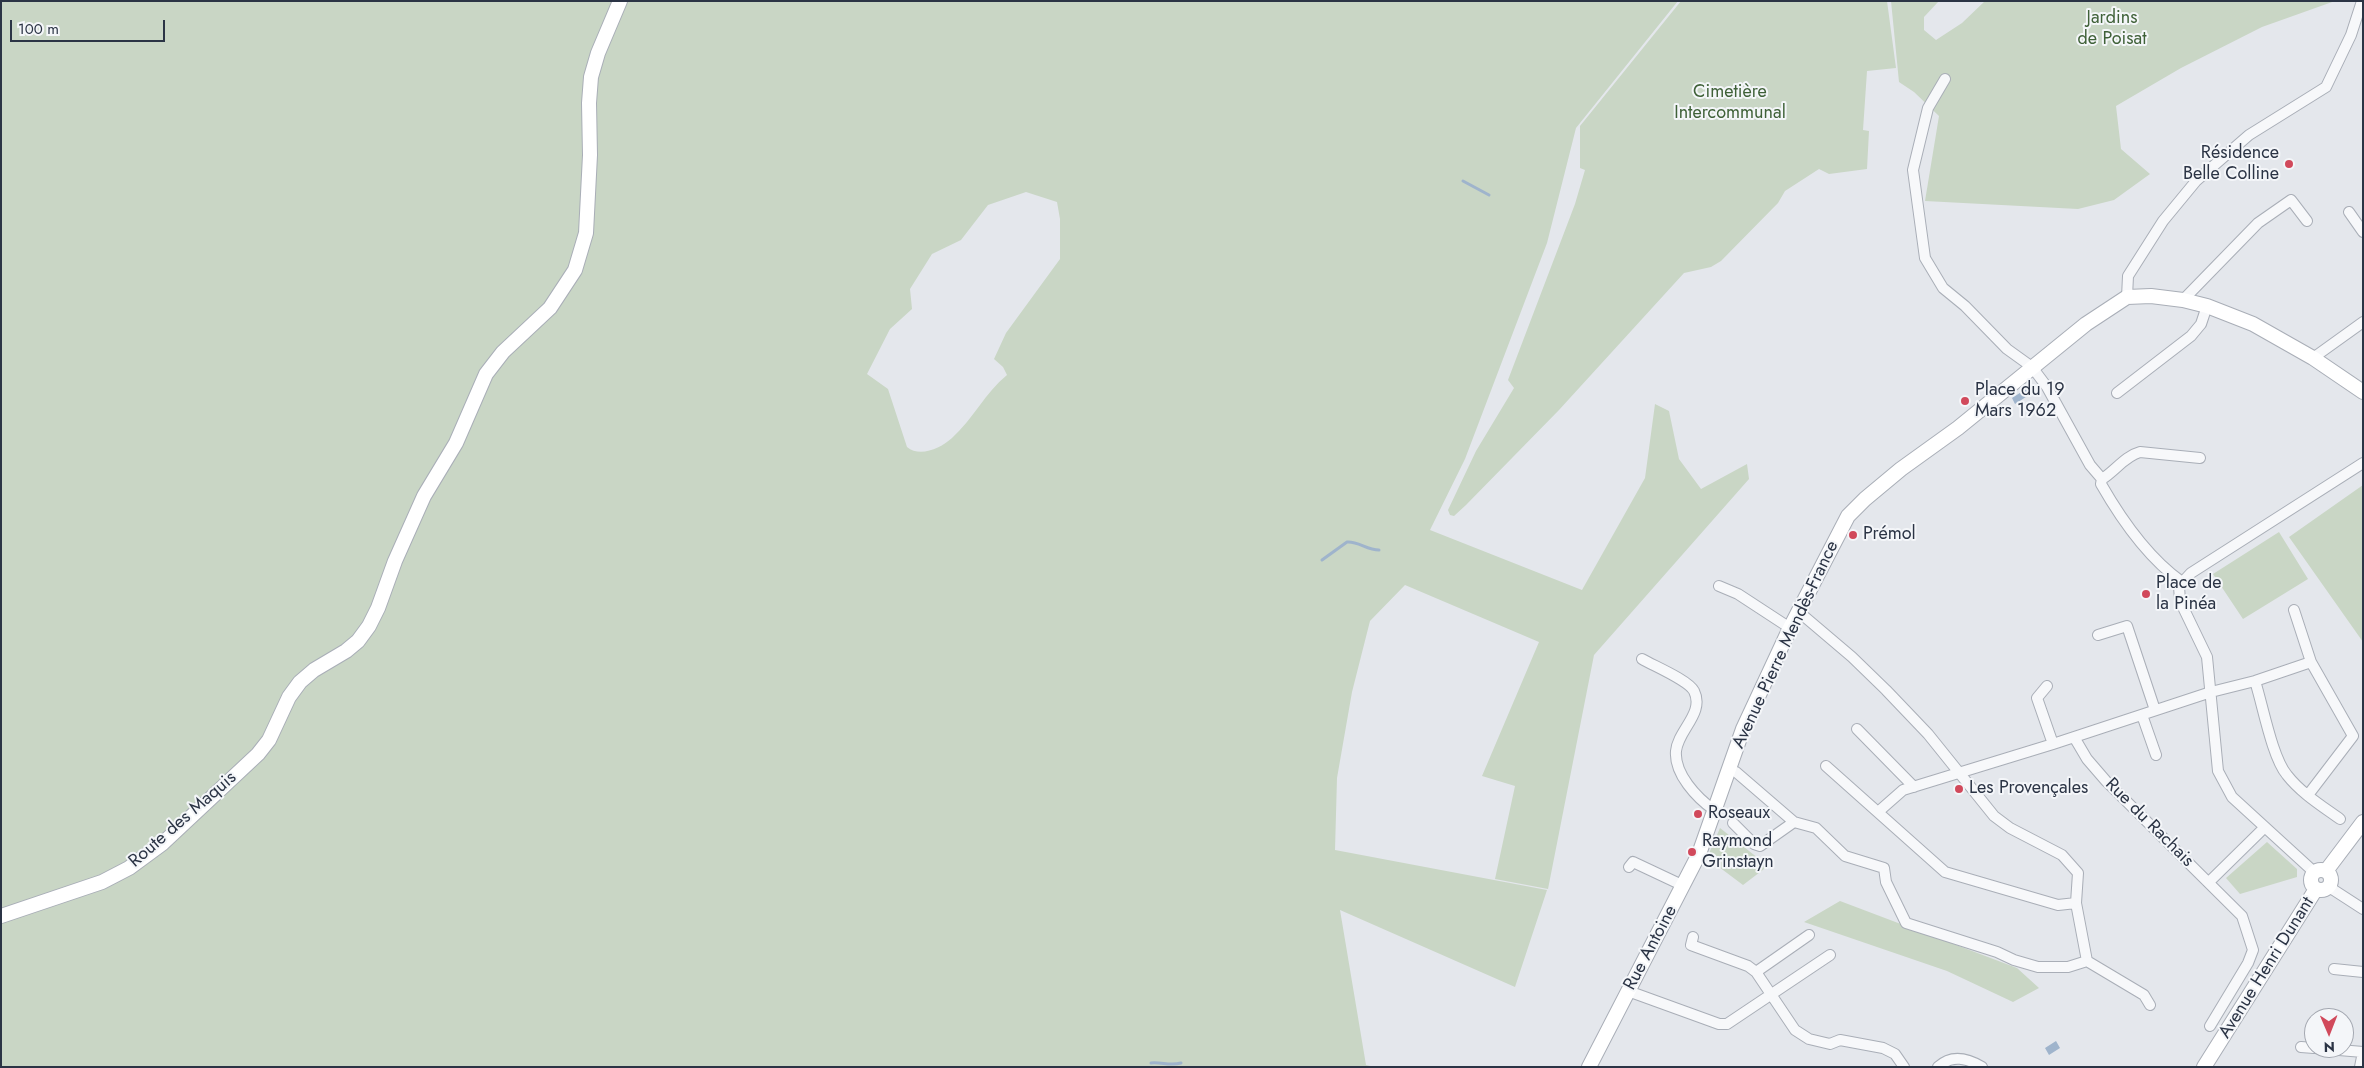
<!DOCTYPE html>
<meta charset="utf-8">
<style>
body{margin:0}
#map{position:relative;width:2364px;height:1068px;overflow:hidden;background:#e4e7ec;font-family:Jost,sans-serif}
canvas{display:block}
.frame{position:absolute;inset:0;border:2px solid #2b3445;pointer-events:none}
.north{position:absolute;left:2304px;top:1008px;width:50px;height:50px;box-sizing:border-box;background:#f4f6f9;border:1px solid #a4a8b1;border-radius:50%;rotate:179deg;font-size:14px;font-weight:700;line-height:20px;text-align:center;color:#2b3445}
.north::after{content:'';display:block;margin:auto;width:18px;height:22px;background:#d1495b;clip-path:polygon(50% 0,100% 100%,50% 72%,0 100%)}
.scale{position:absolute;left:10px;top:20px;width:155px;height:22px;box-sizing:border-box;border:2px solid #2b3445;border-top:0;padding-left:6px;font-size:15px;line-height:18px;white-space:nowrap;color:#2b3445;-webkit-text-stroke:4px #f4f6f9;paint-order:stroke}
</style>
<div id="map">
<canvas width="2364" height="1068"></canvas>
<div class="frame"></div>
<div class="north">N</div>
<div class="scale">100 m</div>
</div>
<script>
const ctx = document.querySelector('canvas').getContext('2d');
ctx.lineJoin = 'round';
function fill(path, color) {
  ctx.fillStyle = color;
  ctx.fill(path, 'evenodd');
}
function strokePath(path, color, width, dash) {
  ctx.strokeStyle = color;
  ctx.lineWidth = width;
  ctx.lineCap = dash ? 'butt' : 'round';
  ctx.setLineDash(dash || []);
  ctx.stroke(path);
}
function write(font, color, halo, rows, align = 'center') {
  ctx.font = font + ' Jost,sans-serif';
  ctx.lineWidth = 4;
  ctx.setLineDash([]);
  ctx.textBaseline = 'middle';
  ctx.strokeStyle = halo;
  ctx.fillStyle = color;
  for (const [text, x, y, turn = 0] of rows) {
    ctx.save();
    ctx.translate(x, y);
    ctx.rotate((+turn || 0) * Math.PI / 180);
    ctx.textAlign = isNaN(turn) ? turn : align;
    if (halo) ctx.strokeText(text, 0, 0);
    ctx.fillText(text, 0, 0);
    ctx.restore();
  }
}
const green = new Path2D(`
 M 1,1 L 1678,1 L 1576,128 L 1547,243 L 1465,459 L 1430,530 L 1582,590 L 1645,478 L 1655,404 L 1669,411 L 1679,459 L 1701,489 L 1747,464 L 1749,479 L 1594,655 L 1548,889 L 1495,879 L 1515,786 L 1482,776 L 1539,642 L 1405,585 L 1370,621 L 1352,692 L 1337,778 L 1335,850 L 1547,890 L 1515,987 L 1340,910 L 1366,1065 L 1375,1067 L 1,1067 ZM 1026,192 L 1057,202 L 1060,219 L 1060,259 L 1006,333 L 994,359 L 1003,367 L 1007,375 C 985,393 973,419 952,438 C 941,448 920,458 907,447 L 888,389 L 867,374 L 890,329 L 912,309 L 910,289 L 932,254 L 961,240 L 988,205 Z
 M 1681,1 L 1887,1 L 1896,68 L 1867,71 L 1863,130 L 1869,131 L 1867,169 L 1829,174 L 1819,169 L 1785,191 L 1778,203 L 1721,261 L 1711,267 L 1684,273 L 1559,410 L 1466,505 L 1454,516 L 1450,515 L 1448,510 L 1476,451 L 1514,388 L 1508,380 L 1575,204 L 1585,170 L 1580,168 L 1580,126 Z
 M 1891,1 L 1939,1 L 1924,17 L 1924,30 L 1936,40 L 1962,23 L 1985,1 L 2335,1 L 2262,27 L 2181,68 L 2116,106 L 2121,149 L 2150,174 L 2114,200 L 2078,209 L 1925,201 L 1939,116 L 1914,92 L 1899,82 Z
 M 2363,485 L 2363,642 L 2289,537 Z
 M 2279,532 L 2308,579 L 2243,619 L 2213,574 Z
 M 1720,828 L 1768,866 L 1743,885 L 1707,858 Z
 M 2267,842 L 2297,869 L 2297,877 L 2240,894 L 2226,878 Z
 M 1840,901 L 2017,968 L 2039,988 L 2013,1002 L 1947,971 L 1804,922 Z`);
const water = new Path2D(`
 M 2026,389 L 2029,395 L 2015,404 L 2012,398 Z
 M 2056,1041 L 2060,1048 L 2049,1055 L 2045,1048 Z`);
const stream = new Path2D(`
 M 1463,181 L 1489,195
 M 1322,560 L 1347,542 C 1358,541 1367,550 1379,550
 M 1151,1063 C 1162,1062 1170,1066 1181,1063`);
const street = new Path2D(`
 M 1945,79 L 1928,108 L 1913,170 L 1925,258 L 1943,288 L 1965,306 L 2007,349 L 2032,367 L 2047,387 L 2090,465 L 2102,479 L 2101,484 C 2121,519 2148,558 2182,582
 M 2349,212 L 2363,232
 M 2127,297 L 2128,276 L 2163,221 L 2196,181 L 2249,135 L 2326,87 L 2351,35 L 2362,1
 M 2183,300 L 2258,223 L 2291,200 L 2307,221
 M 2313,358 L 2363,322
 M 2117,393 L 2191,336 L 2201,324 L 2207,306
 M 2102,479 C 2115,471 2125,456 2140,452 L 2200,458
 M 1719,586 L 1738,594 L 1790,628
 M 2294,610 L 2311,662
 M 1799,612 L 1852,657 L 1886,690 L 1928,734 L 1994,816 L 2010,828 L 2062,855 L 2078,873 L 2076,903 L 2058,905 L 1945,872 L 1826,766
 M 2098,635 L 2127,626 L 2155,710
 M 1642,659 C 1654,666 1688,680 1694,691 C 1705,713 1678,730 1676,751 C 1674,774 1697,798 1714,810
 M 2255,681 C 2263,706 2272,757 2287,775 C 2301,793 2322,806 2340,819
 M 2047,686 L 2037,698 L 2053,744
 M 2142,715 L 2156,755
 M 1857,729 L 1914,787
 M 2074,737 L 2087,759 L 2106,781 L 2242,916 L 2253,950 L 2248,963 L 2210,1026
 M 1729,769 L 1736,772 L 1794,822 L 1816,828 L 1845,856 L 1884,868 L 1886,882 L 1906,923 L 1997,952 L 2014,960 L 2038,967 L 2068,967 L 2087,961 L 2144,995 L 2150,1005
 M 1878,812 L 1903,790 L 2053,744 L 2211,692 L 2255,681 L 2311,662 L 2353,736 L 2308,795
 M 1733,823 L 1754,844 L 1760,846 L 1794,822
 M 1629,867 L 1633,862 L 1684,886
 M 2314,872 L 2232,797 L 2218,771 L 2207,657 L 2180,601 L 2179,586 L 2191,573 L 2363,463
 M 2209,882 L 2265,827
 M 2329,887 L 2363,909
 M 2076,903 L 2087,961
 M 1693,937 L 1691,945 L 1748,966 L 1756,972 L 1795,1030 L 1809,1039 L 1830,1044 L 1840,1040 L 1883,1048 L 1895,1054 L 1904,1067
 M 2334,969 L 2363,972
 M 1756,972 L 1809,935
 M 1628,991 L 1719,1024 L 1727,1024 L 1830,955
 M 2301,1047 L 2314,1048
 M 2315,1048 L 2363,1052
 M 1938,1067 C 1952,1054 1967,1058 1982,1067
 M 2360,1067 L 2363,1052`);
const secondary = new Path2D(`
 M2311 880a10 10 0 1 1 20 0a10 10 0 1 1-20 0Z
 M 2326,871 L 2363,822
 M 1,916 L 102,882 L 129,868 L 163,843 L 258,754 L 269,740 L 289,697 L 300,682 L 314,670 L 346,651 L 358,641 L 369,626 L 378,608 L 395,561 L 424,496 L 456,443 L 486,374 L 503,352 L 550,308 L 575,270 L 586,233 L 590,155 L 589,103 L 591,77 L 598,53 L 620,1
 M 1589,1067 L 1699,854 L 1743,729 L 1790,628 L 1848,516 L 1865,499 L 1901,469 L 1958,428 L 2086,324 L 2127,297 L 2151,296 L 2183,300 L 2207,306 L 2253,324 L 2313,358 L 2363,392
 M 2204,1067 L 2316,889`);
const markers = [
 [2289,164,5,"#d1495b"],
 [1965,401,5,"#d1495b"],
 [1853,535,5,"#d1495b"],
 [2146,594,5,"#d1495b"],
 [1959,789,5,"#d1495b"],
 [1698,814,5,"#d1495b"],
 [1692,852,5,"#d1495b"]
];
const parkNames = [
 ["Jardins",2112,19],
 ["de Poisat",2112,40],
 ["Cimetière",1730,93],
 ["Intercommunal",1730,114]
];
const poiNames = [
 ["Résidence",2279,154,"right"],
 ["Belle Colline",2279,175,"right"],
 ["Place du 19",1975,391],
 ["Mars 1962",1975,412],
 ["Prémol",1863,535],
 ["Place de",2156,584],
 ["la Pinéa",2156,605],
 ["Les Provençales",1969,789],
 ["Roseaux",1708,814],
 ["Raymond",1702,842],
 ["Grinstayn",1702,863]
];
const streetNames = [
 ["Avenue Pierre Mendès-France",1786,645,-65],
 ["Route des Maquis",183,820,-41],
 ["Rue du Rachais",2149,823,45],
 ["Rue Antoine",1651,948,-62],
 ["Avenue Henri Dunant",2267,968,-58]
];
fill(green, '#c9d6c5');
fill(water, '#9fb4cc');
strokePath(stream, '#9fb4cc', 3);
strokePath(street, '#a9aeb7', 12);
strokePath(secondary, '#a9aeb7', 16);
strokePath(street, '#f7f8fa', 10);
strokePath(secondary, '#fff', 14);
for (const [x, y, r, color] of markers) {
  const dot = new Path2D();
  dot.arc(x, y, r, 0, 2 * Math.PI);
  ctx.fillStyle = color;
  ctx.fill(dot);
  strokePath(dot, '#f4f6f9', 2);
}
write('18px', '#3f6138', '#f4f6f9', parkNames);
write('18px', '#2b3445', '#f4f6f9', poiNames, 'left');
write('18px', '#2b3445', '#f4f6f9', streetNames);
</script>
